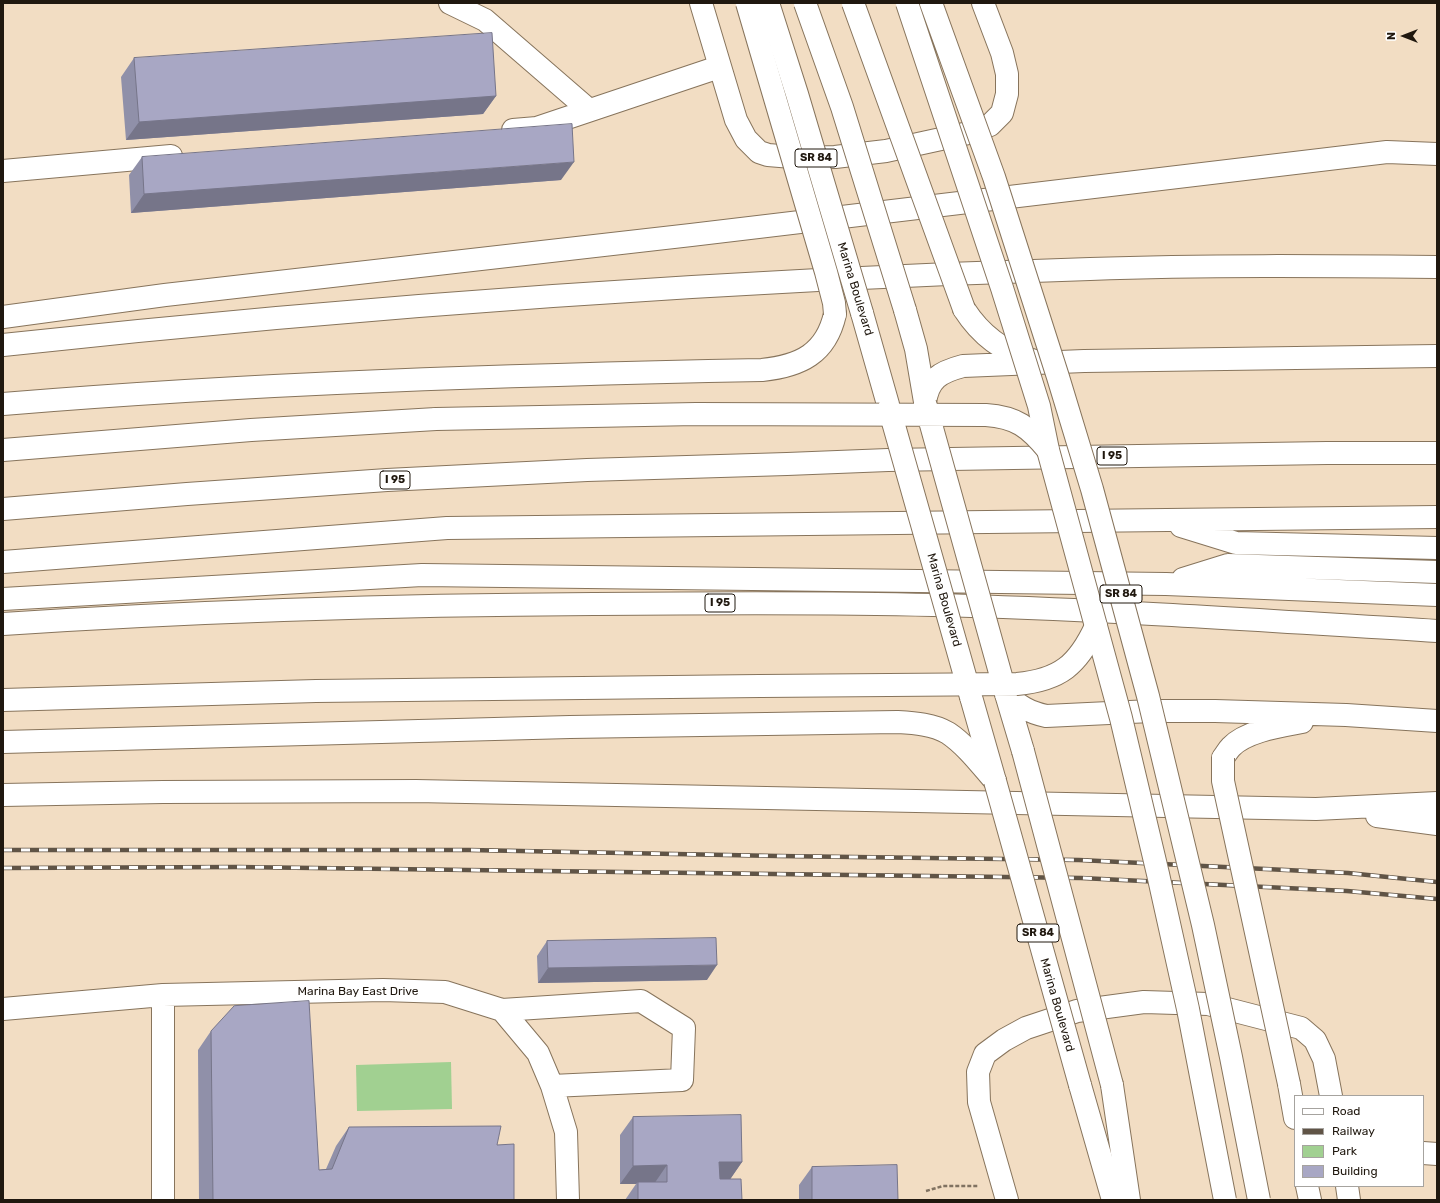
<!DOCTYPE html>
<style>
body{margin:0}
#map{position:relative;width:1440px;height:1203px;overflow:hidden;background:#f2ddc3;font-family:Rubik,sans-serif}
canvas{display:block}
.frame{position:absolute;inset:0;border:4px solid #20180f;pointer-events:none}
.legend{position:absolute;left:1294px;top:1095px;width:130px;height:92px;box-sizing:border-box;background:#fff;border:1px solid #a6a39f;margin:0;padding:5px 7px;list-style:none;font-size:12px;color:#20180f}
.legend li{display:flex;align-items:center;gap:8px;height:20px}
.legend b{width:20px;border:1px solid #a6a39f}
.north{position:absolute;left:1384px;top:16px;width:40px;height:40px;-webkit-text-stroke:3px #fff;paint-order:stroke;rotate:270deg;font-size:11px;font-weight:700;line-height:16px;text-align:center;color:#20180f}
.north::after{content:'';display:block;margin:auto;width:14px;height:18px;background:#20180f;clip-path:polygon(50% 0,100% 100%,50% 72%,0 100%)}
</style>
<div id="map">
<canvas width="1440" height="1203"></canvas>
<div class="frame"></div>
<ul class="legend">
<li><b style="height:5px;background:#fff"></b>Road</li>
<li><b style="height:5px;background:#605446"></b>Railway</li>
<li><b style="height:11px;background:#a1d091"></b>Park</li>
<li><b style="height:11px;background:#a8a7c4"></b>Building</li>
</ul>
<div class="north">N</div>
</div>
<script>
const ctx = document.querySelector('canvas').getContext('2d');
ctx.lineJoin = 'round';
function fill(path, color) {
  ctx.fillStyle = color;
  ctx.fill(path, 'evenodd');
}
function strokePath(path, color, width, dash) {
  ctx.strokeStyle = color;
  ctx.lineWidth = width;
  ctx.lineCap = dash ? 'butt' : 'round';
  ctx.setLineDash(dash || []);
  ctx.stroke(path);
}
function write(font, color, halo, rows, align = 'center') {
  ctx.font = font + ' Rubik,sans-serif';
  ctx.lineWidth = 3.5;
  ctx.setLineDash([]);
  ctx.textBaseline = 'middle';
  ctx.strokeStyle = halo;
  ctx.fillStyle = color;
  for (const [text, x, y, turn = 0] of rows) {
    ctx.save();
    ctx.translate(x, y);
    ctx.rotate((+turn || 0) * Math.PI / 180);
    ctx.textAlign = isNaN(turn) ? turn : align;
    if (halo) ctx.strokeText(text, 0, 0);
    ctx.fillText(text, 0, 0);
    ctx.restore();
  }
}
const green = new Path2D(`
 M 451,1062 L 452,1109 L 357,1111 L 356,1065 Z`);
const path = new Path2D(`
 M 926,1191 L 943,1186 L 978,1186`);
const minor = new Path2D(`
 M 450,3 L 485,20 L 589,110
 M 513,130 L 537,128 L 719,67
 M 3,171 L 171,156
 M 3,1009 L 163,995 L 383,990 L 445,992 L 502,1010 L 538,1053 L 552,1086 L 566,1132 L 568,1200
 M 502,1010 L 641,1001 L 684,1028 L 682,1080 L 552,1086
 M 1423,1153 L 1437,1154
 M 163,1200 L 163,995`);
const major = new Path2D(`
 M 701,3 L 736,120 L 746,139 L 759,152 L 768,155 L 804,158 L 835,157 L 886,151 L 973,132 L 990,125 L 1002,113 L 1007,94 L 1007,74 L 1002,53 L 983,3
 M 862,313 L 889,408
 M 971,697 L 995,781
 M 1080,1085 L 1113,1200
 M 1347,1186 L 1349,1200
 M 1007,1200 L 979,1102 L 978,1072 L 985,1054 L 1004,1040 L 1026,1028 L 1077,1011 L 1144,1002 L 1208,1004 L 1301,1028 L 1315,1040 L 1324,1059 L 1331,1096`);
const highway = new Path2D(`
 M 964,309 C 980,334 1003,352 1032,360
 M 905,310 L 916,349 L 925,402
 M 3,317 L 165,295 L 691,235 L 1387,152 L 1437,154
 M 3,345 C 364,306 727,280 1090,269 C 1206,265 1322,266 1437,267
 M 925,403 C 928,379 940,372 963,366 L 1084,361 L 1437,356
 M 3,404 C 256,383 509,375 762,370 C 800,366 826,354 835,314
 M 3,450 L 251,430 L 436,419
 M 3,509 L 187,494 L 387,480 L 587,470 L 787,464 L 888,460 L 1327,453 L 1437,453
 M 1181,526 L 1236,543 L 1437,548
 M 3,562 L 447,528 L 1437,517
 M 1183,579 L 1228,565 L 1437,572
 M 3,599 L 422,575 L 1166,584 L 1437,595
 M 3,624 C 200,611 397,605 594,604 C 707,603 820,602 933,605 C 1101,609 1269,621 1437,631
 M 1006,694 C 1019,706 1028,712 1046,716 L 1151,711 L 1215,711 L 1346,715 L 1437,721
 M 1006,694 L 1023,751
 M 3,700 L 316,691 L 760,686
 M 3,742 L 570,727 L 897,722 C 914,723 933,724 948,733 C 966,745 981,765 995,781
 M 1223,758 C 1226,754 1228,750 1231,747 C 1246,731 1281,726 1302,722
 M 3,795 L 163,792 L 416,791 L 1316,809 L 1437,803
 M 1377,816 L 1437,824
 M 1289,1084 L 1295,1118
 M 1112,1085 L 1129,1200
 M 1307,1186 L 1310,1200`);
const rail = new Path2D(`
 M 3,850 L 469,850 L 778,856 L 1079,860 L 1348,873 L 1437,882
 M 3,868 L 237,867 L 1081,878 L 1347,891 L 1437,899`);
const majorBridge = new Path2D(`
 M 768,3 L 797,94 L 862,313
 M 907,3 L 1002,288 L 1039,406 L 1048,450 L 1121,718 L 1158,874 L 1188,1009 L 1225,1200
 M 931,3 L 994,177 L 1058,377 L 1092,489 L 1148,696 L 1203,925 L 1231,1057 L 1259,1200
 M 889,408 L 971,697
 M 995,781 L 1080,1085`);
const highwayBridge = new Path2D(`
 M 747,3 L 826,272 L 834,303 L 835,314
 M 805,3 L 842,107 L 905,310
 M 853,3 L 964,309
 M 925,403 L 1006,694
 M 436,419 L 696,414 L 986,415 C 1016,417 1029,427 1048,450
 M 760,686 L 1017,684 C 1060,680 1078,665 1096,626
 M 1023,751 L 1112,1085
 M 1223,758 L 1223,781 L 1289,1084`);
const wall = new Path2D(`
 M 134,58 L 496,96 L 483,114 L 126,140 L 121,77 Z
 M 142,157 L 561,180 L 131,213 L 129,175 Z
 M 547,941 L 707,980 L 538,983 L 537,956 Z
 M 211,1031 L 319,1170 L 326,1169 L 336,1146 L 349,1127 L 497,1145 L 514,1200 L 199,1200 L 198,1050 Z
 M 633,1117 L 742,1162 L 730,1179 L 742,1200 L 625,1200 L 636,1184 L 620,1184 L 620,1135 Z
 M 812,1167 L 898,1200 L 799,1200 L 799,1185 Z`);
const shadedWall = new Path2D(`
 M 496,96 L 483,114 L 126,140 L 139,122 Z
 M 574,162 L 561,180 L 131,213 L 144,194 Z
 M 717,965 L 707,980 L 538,983 L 548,968 Z
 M 719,1162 L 742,1162 L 729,1181 L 706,1181 Z
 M 667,1165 L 654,1184 L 638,1182 L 636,1184 L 620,1184 L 633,1166 Z`);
const building = new Path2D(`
 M 492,33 L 496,96 L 139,122 L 134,58 Z
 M 572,124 L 574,162 L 144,194 L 142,157 Z
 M 716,938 L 717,965 L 548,968 L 547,941 Z
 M 309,1001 L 319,1170 L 332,1169 L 349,1127 L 501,1126 L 497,1145 L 514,1144 L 514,1200 L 213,1200 L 211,1031 L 234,1006 Z
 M 741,1115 L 742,1162 L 719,1162 L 720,1179 L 741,1179 L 742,1200 L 638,1200 L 638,1182 L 667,1182 L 667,1165 L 633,1166 L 633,1117 Z
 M 897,1165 L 898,1200 L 812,1200 L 812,1167 Z`);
const shields = [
 [816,158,42],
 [1112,456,30],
 [395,480,30],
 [1121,594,42],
 [720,603,30],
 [1038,933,42]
];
const shieldNames = [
 ["SR 84",816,158],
 ["I 95",1112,456],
 ["I 95",395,480],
 ["SR 84",1121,594],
 ["I 95",720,603],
 ["SR 84",1038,933]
];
const streetNames = [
 ["Marina Boulevard",855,289,73],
 ["Marina Boulevard",944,600,74],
 ["Marina Bay East Drive",358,992],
 ["Marina Boulevard",1057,1005,74]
];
fill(green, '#a1d091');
strokePath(minor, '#87745c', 24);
strokePath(major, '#87745c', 24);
strokePath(highway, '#87745c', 24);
strokePath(path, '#807261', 2.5, [4, 2]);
strokePath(minor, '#fff', 22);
strokePath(major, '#fff', 22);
strokePath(highway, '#fff', 22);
strokePath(rail, '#605446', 4.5);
strokePath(rail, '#fff', 3, [9]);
strokePath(majorBridge, '#87745c', 24, []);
strokePath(highwayBridge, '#87745c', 24, []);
strokePath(majorBridge, '#fff', 22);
strokePath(highwayBridge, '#fff', 22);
fill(wall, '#9090a9');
fill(shadedWall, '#767589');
fill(building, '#a8a7c4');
strokePath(building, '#767589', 1);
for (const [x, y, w] of shields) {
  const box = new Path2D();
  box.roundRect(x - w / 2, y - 9, w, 18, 3);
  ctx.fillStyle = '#fff';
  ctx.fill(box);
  strokePath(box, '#20180f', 1);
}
write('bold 11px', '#20180f', null, shieldNames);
write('12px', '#20180f', '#fff', streetNames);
</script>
